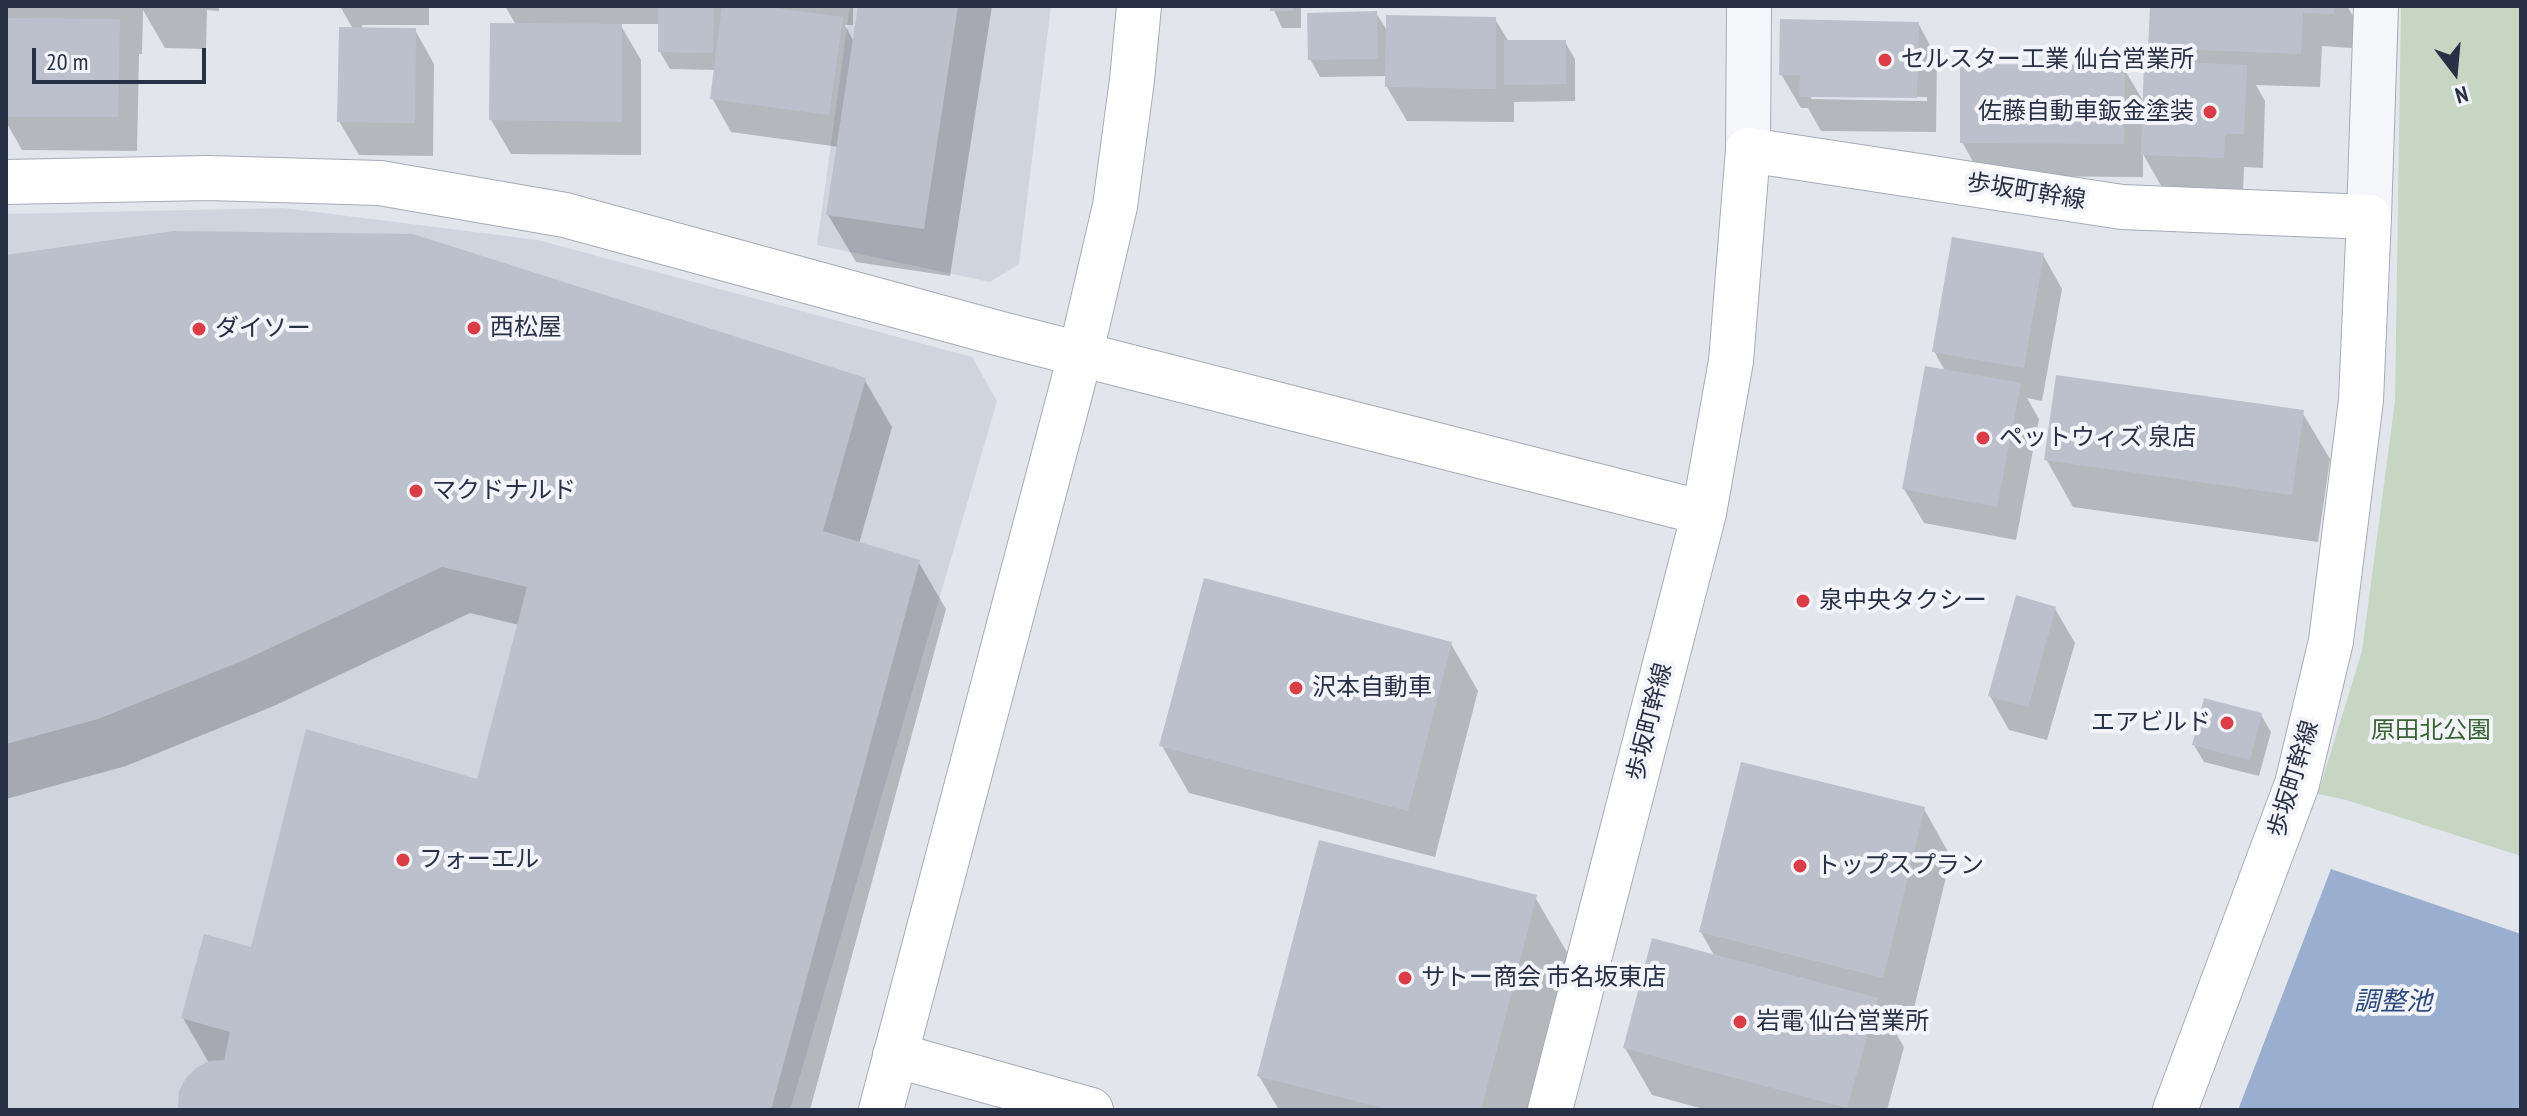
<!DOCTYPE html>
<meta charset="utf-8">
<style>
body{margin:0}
#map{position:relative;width:2527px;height:1116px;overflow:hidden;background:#e2e5ec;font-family:"PT Sans Narrow",sans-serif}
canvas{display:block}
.frame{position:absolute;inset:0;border:8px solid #283046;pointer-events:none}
.north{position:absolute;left:2415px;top:32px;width:80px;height:80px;-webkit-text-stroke:6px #f2f4f9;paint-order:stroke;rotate:164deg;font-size:22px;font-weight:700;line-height:32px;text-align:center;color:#283046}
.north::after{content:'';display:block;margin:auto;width:28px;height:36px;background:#283046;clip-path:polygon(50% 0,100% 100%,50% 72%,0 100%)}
.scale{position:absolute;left:32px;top:48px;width:174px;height:36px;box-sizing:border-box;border:4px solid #283046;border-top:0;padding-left:10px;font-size:24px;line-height:28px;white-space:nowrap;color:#283046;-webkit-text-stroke:6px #f2f4f9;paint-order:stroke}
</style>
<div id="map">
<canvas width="2527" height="1116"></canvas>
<div class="frame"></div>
<div class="north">N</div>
<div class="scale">20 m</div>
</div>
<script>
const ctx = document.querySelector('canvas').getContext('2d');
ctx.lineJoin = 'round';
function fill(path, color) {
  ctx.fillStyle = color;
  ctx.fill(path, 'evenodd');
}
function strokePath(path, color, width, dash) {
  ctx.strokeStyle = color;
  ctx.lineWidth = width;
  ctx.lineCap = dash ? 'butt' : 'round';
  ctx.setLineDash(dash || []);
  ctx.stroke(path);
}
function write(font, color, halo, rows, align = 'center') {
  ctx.font = font + ' "PT Sans Narrow","Noto Sans JP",sans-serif';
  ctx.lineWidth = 8;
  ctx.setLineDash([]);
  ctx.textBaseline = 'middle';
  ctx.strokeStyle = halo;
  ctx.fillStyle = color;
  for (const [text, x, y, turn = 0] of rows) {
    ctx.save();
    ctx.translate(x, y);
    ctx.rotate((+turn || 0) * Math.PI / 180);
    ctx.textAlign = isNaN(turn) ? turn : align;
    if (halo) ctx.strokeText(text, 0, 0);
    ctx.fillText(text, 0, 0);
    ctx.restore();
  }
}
const built = new Path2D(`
 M 850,6 L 1051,6 L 1019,264 L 990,282 L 817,245 Z
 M 284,208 L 538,240 L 972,357 L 997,401 L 790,1110 L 6,1110 L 6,214 Z`);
const green = new Path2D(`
 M 2401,6 L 2521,6 L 2521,856 L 2346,800 L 2318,794 L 2362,651 L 2395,401 Z`);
const water = new Path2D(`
 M 2331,869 L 2521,934 L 2521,1110 L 2238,1110 Z`);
const shadow = new Path2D(`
 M 6,6 L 219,6 L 219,11 L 207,10 L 206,49 L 165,48 L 143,10 L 142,54 L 139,54 L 137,151 L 22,150 L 6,122 Z
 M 340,6 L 429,6 L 429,25 L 362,25 L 362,29 L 415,30 L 434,64 L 433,156 L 359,155 L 339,121 L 353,29 Z
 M 505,6 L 853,6 L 853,25 L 845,25 L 854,42 L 860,6 L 992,6 L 950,276 L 856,262 L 828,215 L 839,147 L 731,132 L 712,98 L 716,70 L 670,69 L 660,52 L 660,24 L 620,24 L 641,60 L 641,155 L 511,154 L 491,120 L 516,25 Z
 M 1272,6 L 1301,6 L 1301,28 L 1282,28 Z
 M 2152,6 L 2347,6 L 2354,18 L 2352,48 L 2322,46 L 2320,87 L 2256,85 L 2265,101 L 2263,168 L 2244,167 L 2243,192 L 2163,189 L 2143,154 L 2143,177 L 1981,176 L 1962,142 L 2123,67 L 2145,104 L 2160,64 L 2150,48 Z
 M 1376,13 L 1388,32 L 1495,19 L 1509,42 L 1565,42 L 1575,59 L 1575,101 L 1514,102 L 1514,122 L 1407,121 L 1387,87 L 1387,76 L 1320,77 L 1310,59 Z
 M 1918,23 L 1937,58 L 1936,132 L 1821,131 L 1808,108 L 1801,108 L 1781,74 ZM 1808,95 L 1927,97 L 1927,101 L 1812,99 Z
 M 2043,255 L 2062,289 L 2042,401 L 2027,398 L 2039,419 L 2016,540 L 1924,523 L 1904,489 L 1945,371 L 1934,351 Z
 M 6,257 L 864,379 L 892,427 L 859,544 L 918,561 L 946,609 L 810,1110 L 180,1110 L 209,1063 L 183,1018 L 252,949 L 478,782 L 519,625 L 470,613 L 276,705 L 126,766 L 6,799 Z
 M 2302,412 L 2330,459 L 2318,542 L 2073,507 L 2046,459 Z
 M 2055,609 L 2075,643 L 2047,740 L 2009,730 L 1990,696 Z
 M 1451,644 L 1478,691 L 1435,857 L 1189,793 L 1162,746 Z
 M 2261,715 L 2271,732 L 2259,776 L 2204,762 L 2194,745 Z
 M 1924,809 L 1951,857 L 1910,1024 L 1887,1018 L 1904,1047 L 1887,1110 L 1707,1110 L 1652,1095 L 1625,1048 L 1715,957 L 1701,932 Z
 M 1535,897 L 1568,954 L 1528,1110 L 1279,1110 L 1259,1076 Z`);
const building = new Path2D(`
 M 658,6 L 714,6 L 713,53 L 658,52 Z
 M 722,6 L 759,6 L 843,17 L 829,115 L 710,99 Z
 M 858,6 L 958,6 L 924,229 L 826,215 Z
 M 1270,6 L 1292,6 L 1293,11 L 1270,11 Z
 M 2150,6 L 2334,6 L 2334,14 L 2303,13 L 2301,54 L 2148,48 Z
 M 1377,11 L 1378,59 L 1308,60 L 1307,13 Z
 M 1386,15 L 1496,17 L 1496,89 L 1385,87 Z
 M 6,18 L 120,19 L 118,117 L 6,117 Z
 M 1780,19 L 1919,22 L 1917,98 L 1799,97 L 1800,75 L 1779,75 Z
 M 490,23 L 622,24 L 622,122 L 489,120 Z
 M 339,27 L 416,28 L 415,123 L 337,122 Z
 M 1504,40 L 1566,40 L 1566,84 L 1504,85 Z
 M 2144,61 L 2247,65 L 2244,134 L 2225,134 L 2224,158 L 2141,155 Z
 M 1960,64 L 2125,65 L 2124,144 L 1960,143 Z
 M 174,231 L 413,234 L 866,378 L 823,531 L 920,560 L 771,1110 L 178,1110 L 179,1091 L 186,1078 L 196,1068 L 209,1061 L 224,1060 L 230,1032 L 181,1018 L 204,934 L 251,947 L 306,729 L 477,779 L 527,587 L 442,567 L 249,658 L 98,719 L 6,744 L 6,255 Z
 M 1952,237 L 2044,253 L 2024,368 L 1932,352 Z
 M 1925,366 L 2021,383 L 1997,507 L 1902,489 Z
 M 2056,375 L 2304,410 L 2292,495 L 2044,460 Z
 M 1204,578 L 1452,642 L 1408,811 L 1159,746 Z
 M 2016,595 L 2056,607 L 2028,707 L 1988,696 Z
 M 2204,698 L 2262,713 L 2250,760 L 2192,745 Z
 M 1741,762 L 1925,807 L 1883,978 L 1699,932 Z
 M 1319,840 L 1537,895 L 1481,1110 L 1390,1110 L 1257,1076 Z
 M 1652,938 L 1878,998 L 1847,1108 L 1623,1048 Z`);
const street = new Path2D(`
 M 1748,150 L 1749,6
 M 2369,217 L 2376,6`);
const secondary = new Path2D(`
 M 6,182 L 208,178 L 380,183 L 565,215 L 1001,334 L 1704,513
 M 895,1055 L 1091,1110
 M 881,1110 L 1081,352 L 1115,206 L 1132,80 L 1139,6
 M 1550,1110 L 1704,513 L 1731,361 L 1748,150 L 2122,207 L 2369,217 L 2361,400 L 2331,641 L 2297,784 L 2175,1110`);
const markers = [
 [1885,60,8,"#db3d47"],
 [2210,112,8,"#db3d47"],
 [474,328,8,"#db3d47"],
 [199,329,8,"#db3d47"],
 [1983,438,8,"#db3d47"],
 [416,491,8,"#db3d47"],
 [1803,601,8,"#db3d47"],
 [1296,688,8,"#db3d47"],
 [2227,723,8,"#db3d47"],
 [403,860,8,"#db3d47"],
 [1800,866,8,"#db3d47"],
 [1405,978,8,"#db3d47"],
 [1740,1022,8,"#db3d47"]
];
const poiNames = [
 ["セルスター工業 仙台営業所",1901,60],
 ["佐藤自動車鈑金塗装",2194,112,"right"],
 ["西松屋",490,328],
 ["ダイソー",215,329],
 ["ペットウィズ 泉店",1999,438],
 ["マクドナルド",432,491],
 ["泉中央タクシー",1819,601],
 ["沢本自動車",1312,688],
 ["エアビルド",2211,723,"right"],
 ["フォーエル",419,860],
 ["トップスプラン",1816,866],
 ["サトー商会 市名坂東店",1421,978],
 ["岩電 仙台営業所",1756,1022]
];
const streetNames = [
 ["歩坂町幹線",2026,192,9],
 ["歩坂町幹線",1650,722,-76],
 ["歩坂町幹線",2294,779,-73]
];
const parkNames = [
 ["原田北公園",2431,731]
];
const waterNames = [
 ["調整池",2393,1003]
];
fill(built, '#d0d4de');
fill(green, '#c6d6c2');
fill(water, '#9aafcf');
fill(shadow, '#0003');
fill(building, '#bcc0cc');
strokePath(street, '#a6abb7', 46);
strokePath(secondary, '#a6abb7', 46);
strokePath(street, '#f5f6f9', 44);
strokePath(secondary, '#fff', 44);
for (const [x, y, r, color] of markers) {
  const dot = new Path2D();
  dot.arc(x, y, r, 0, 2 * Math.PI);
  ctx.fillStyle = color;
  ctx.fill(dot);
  strokePath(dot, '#f2f4f9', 3);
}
write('24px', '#283046', '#f2f4f9', poiNames, 'left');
write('24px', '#283046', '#f2f4f9', streetNames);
write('24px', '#396334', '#f2f4f9', parkNames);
write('italic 26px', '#2e4b7e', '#f2f4f9', waterNames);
</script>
